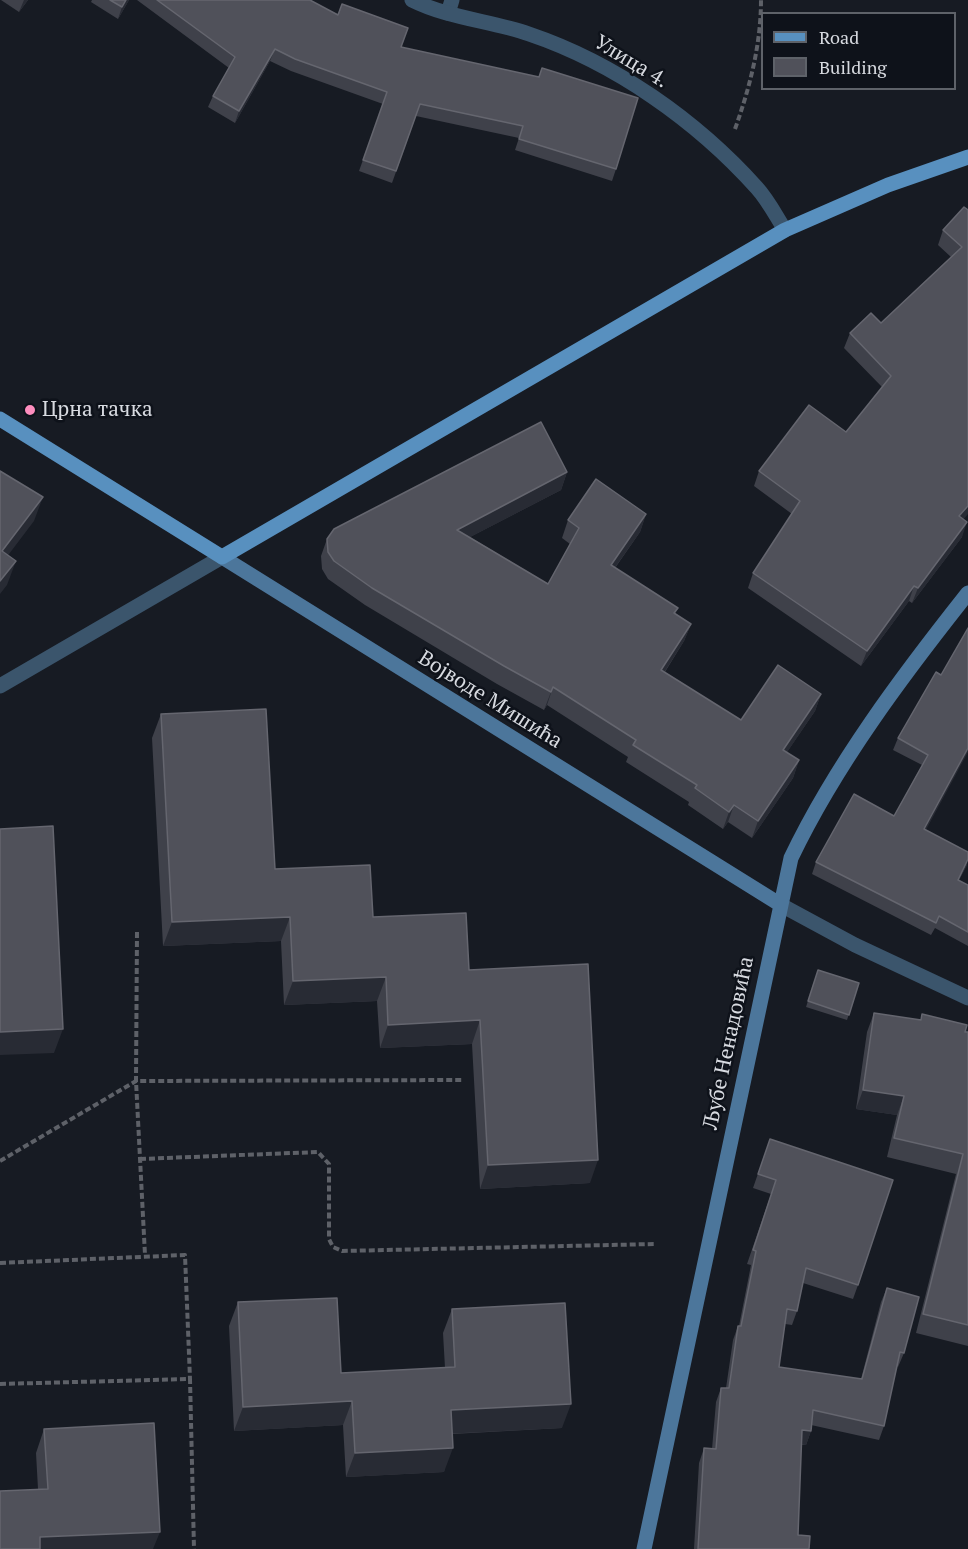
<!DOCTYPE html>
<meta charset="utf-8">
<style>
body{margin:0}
#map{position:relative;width:968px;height:1549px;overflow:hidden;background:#171b23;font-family:"PT Serif",serif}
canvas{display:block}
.legend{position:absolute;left:761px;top:12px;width:195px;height:78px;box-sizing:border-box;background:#0e121a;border:2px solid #5e6269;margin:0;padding:8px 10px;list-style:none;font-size:18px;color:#d7dae0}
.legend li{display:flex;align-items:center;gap:12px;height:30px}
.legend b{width:30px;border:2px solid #5e6269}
</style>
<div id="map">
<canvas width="968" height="1549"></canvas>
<ul class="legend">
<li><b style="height:8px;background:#5890bf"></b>Road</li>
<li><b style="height:16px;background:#50515a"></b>Building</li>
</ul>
</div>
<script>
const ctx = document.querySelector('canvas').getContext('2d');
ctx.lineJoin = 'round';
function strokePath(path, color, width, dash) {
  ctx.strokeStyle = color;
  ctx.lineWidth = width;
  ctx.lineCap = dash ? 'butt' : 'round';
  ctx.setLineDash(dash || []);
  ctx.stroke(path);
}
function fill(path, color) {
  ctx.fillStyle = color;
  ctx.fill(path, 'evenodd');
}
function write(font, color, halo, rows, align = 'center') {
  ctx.font = font + ' "PT Serif",serif';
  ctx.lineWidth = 5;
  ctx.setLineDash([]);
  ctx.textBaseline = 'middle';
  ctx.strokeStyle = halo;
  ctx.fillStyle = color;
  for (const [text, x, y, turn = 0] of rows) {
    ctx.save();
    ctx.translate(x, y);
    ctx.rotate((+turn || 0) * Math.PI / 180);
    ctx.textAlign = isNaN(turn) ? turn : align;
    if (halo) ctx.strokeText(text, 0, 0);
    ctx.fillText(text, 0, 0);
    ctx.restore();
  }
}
const path = new Path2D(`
 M 735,129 C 750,87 761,44 761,0
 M 137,932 L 136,1081 L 145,1255
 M 140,1159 L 318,1152 L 329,1164 L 329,1239 L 333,1247 L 342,1251 L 655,1244
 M 0,1161 L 136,1081 L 462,1080
 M 0,1263 L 185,1255 L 190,1379
 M 0,1384 L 190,1379 L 194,1549`);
const lane = new Path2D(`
 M 448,13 L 452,0`);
const street = new Path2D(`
 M 412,0 C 448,18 491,21 529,34 C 615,63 697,121 757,188 C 768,200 776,216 785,230
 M 0,686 L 222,557
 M 781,905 L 855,945 L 968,998`);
const secondary = new Path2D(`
 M 222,557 L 781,905
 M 644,1549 L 791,858 C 836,764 903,675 968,593`);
const primary = new Path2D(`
 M 0,419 L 222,557 L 785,230 L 888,185 L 968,157`);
const wall = new Path2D(`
 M 1,0 L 28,0 L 19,12 Z
 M 92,0 L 129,0 L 118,19 L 91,2 Z
 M 137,0 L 310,0 L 401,47 L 616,169 L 612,181 L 515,150 L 519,138 L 416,116 L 392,183 L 359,171 L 383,104 L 291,71 L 270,61 L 235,123 L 208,107 L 213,96 L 229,68 Z
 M 964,207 L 964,519 L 962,537 L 912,603 L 909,601 L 861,666 L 748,588 L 753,573 L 792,514 L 754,486 L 759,471 L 846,432 L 882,387 L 844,348 L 850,333 L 881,323 L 951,257 L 938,245 L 943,230 Z
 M 567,472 L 561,490 L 470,537 L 548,584 L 570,544 L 562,538 L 568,520 L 646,514 L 640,532 L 615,568 L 678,608 L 675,614 L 691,624 L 684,641 L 665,672 L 741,720 L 821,694 L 815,711 L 787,752 L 799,760 L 793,778 L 752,838 L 728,822 L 723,829 L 688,805 L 689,802 L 626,762 L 628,757 L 547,705 L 544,710 L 497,684 L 365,605 L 328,579 L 322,569 L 321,556 L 327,539 Z
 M 936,672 L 926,830 L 967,865 L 959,880 L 968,885 L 968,946 L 935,928 L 931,935 L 812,874 L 816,862 L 894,816 L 922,765 L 893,750 L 898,738 Z
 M 161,714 L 275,869 L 373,917 L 469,970 L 590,1183 L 480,1189 L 472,1044 L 380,1048 L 377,1001 L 284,1005 L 281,941 L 163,946 L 152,738 Z
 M 818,970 L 859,983 L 847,1020 L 806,1007 Z
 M 874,1013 L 921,1020 L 922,1014 L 968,1032 L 968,1346 L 916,1333 L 956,1174 L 887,1157 L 897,1115 L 856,1109 L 867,1032 Z
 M 770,1139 L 858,1285 L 853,1299 L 803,1283 L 797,1311 L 792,1325 L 785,1324 L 779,1367 L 861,1379 L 881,1302 L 887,1288 L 904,1353 L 898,1367 L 897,1366 L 884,1426 L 879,1440 L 811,1425 L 811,1431 L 806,1445 L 801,1445 L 798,1535 L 809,1549 L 694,1549 L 699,1463 L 704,1448 L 712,1449 L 716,1402 L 721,1388 L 726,1388 L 733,1340 L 738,1326 L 739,1326 L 751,1265 L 747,1264 L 771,1194 L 753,1188 Z
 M 238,1302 L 341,1373 L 445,1368 L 443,1333 L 452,1309 L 562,1428 L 452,1434 L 444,1472 L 346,1477 L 343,1425 L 234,1431 L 229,1326 Z
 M 44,1429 L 160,1532 L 38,1489 L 36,1453 Z`);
const shadedWall = new Path2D(`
 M 24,0 L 28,0 L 19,12 Z
 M 126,0 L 129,0 L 118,19 L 122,7 Z
 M 275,49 L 270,61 L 235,123 L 239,111 Z
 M 567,472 L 561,490 L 451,547 L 457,530 Z
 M 43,497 L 34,521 L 0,566 L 2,551 Z
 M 968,506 L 968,514 L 954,531 L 959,516 Z
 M 646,514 L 640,532 L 604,583 L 611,565 Z
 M 967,522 L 962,537 L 912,603 L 918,588 Z
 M 16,561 L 7,585 L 0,594 L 0,581 Z
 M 914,586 L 909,601 L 861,666 L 867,651 Z
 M 691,624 L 684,641 L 655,687 L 661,670 Z
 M 553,687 L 547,705 L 544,710 L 551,692 Z
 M 821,694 L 815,711 L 777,767 L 783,750 Z
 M 968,748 L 968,752 L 920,841 L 924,829 Z
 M 799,760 L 793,778 L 752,838 L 758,821 Z
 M 734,805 L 728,822 L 723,829 L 729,812 Z
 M 968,859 L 967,865 L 953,891 L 958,880 Z
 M 290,917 L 281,941 L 163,946 L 172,922 Z
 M 386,977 L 377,1001 L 284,1005 L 293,981 Z
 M 480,1020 L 472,1044 L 380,1048 L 388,1025 Z
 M 63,1029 L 54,1053 L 0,1055 L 0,1032 Z
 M 863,1090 L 904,1096 L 897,1115 L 856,1109 Z
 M 598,1160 L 590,1183 L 480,1189 L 488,1165 Z
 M 352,1401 L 343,1425 L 234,1431 L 243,1407 Z
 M 571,1404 L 562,1428 L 443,1434 L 451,1410 Z
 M 802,1430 L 811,1431 L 806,1445 L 797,1444 Z
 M 453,1448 L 444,1472 L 346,1477 L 355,1453 Z
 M 160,1532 L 153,1549 L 35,1549 L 40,1537 Z`);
const building = new Path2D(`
 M 110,0 L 126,0 L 122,7 Z
 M 157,0 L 310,0 L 338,15 L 342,4 L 408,28 L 401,47 L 539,77 L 542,68 L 638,98 L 616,169 L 519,139 L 523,126 L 420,104 L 396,171 L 363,160 L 387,92 L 295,59 L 275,49 L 239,111 L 213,96 L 235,57 Z
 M 964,207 L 968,210 L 968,506 L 959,516 L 967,522 L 918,588 L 914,586 L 867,651 L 753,573 L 800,501 L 759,471 L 809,405 L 846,432 L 891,376 L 850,333 L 871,313 L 881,323 L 962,247 L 943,230 Z
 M 541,422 L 567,472 L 457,530 L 548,584 L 579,528 L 568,520 L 596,479 L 646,514 L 611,565 L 678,608 L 674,613 L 691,624 L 661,670 L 741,720 L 778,665 L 821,694 L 783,750 L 799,760 L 758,821 L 734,805 L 729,812 L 695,788 L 697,785 L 633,745 L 636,740 L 553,687 L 551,692 L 504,666 L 372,588 L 334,561 L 328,552 L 327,539 L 334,529 Z
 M 0,471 L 43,497 L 2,551 L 16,561 L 0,581 Z
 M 968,628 L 968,748 L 924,829 L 968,852 L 968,859 L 958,880 L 968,885 L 968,932 L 939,916 L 936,923 L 816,862 L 854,794 L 894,816 L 928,755 L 898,738 L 936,672 L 941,675 Z
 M 266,709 L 275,869 L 370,865 L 373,917 L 466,913 L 469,970 L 588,964 L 598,1160 L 488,1165 L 480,1020 L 388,1025 L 386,977 L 293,981 L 290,917 L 172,922 L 161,714 Z
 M 53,826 L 63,1029 L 0,1032 L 0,829 Z
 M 818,970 L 859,983 L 849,1015 L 808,1001 Z
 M 874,1013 L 921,1020 L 922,1014 L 967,1025 L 965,1032 L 968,1032 L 968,1325 L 923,1314 L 963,1154 L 894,1138 L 904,1096 L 863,1090 Z
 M 770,1139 L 893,1180 L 858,1285 L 806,1268 L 797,1311 L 787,1309 L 779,1367 L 862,1379 L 887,1288 L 919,1297 L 904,1353 L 900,1352 L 884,1426 L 813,1410 L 811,1431 L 802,1430 L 798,1535 L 810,1536 L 809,1549 L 698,1549 L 704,1448 L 716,1449 L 721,1388 L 729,1388 L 738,1326 L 741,1326 L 756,1251 L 753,1250 L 776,1180 L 758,1174 Z
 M 337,1298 L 341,1373 L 455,1367 L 452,1309 L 565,1303 L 571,1404 L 451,1410 L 453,1448 L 355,1453 L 352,1401 L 243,1407 L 238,1302 Z
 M 154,1423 L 160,1532 L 40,1537 L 40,1549 L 0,1549 L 0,1491 L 48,1489 L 44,1429 Z`);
const markers = [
 [30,410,6,"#fe8ebe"]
];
const streetNames = [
 ["Улица 4.",631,62,31],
 ["Војводе Мишића",490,700,32],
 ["Љубе Ненадовића",729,1043,-78]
];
const poiNames = [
 ["Црна тачка",42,410]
];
strokePath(path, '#5e6168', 4, [6, 3]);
strokePath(lane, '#3b556c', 15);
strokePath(street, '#3b556c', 15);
strokePath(secondary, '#4c769b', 15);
strokePath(primary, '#5890bf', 15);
fill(wall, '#3f414a');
fill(shadedWall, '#282b34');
fill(building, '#50515a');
strokePath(building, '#65666f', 1.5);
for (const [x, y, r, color] of markers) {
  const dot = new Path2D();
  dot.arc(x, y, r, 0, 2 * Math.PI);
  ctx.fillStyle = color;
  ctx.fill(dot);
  strokePath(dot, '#0e121a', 2);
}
write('21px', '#d7dae0', '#0e121a', streetNames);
write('21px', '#d7dae0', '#0e121a', poiNames, 'left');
</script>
